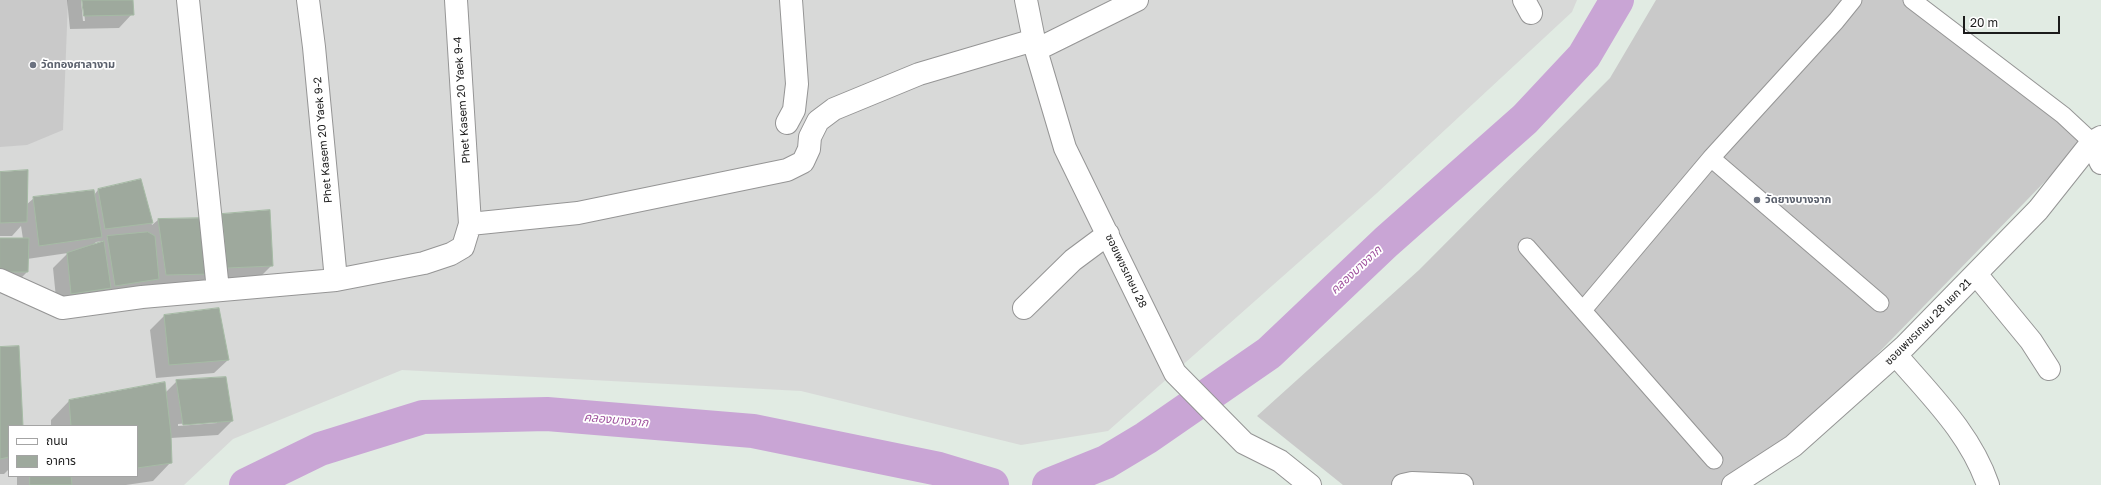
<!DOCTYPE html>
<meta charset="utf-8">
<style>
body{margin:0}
#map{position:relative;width:2101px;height:485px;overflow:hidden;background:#e1ebe3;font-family:"Golos Text","Noto Sans Thai",sans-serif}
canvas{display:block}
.legend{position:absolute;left:8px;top:425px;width:130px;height:52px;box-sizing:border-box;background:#fff;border:1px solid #a4a4a4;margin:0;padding:5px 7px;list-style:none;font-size:12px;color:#1b1b1b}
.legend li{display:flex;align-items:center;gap:8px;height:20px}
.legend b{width:20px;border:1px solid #a4a4a4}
.scale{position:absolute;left:1963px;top:16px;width:97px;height:18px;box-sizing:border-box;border:2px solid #1b1b1b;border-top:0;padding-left:5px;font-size:12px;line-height:14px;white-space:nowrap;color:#1b1b1b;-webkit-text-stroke:3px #fff;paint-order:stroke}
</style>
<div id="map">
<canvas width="2101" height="485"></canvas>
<ul class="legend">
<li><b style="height:5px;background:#fff"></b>ถนน</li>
<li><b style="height:11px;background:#9ea99d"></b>อาคาร</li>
</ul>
<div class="scale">20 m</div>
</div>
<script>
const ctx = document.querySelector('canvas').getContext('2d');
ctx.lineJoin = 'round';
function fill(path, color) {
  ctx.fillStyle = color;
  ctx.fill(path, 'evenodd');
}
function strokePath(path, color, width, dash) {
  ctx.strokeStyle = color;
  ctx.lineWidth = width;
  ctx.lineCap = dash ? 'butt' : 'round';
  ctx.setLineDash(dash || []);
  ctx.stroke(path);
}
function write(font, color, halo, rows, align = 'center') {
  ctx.font = font + ' "Golos Text","Noto Sans Thai",sans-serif';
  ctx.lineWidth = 3.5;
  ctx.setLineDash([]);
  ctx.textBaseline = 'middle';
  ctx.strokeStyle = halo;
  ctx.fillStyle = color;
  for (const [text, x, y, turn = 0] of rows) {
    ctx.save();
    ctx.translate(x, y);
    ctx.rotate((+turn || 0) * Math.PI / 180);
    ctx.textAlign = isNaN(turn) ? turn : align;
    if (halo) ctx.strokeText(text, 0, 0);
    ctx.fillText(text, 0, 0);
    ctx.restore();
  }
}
const residential = new Path2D(`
 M 0,0 L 1577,0 L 1572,12 L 1377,193 L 1108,431 L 1021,445 L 801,391 L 402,370 L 233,439 L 184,485 L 0,485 ZM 9,426 L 137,426 L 137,476 L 9,476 Z`);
const religious = new Path2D(`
 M 0,0 L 68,0 L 63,130 L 27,145 L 0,147 Z
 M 1656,0 L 1911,0 L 2094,131 L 1750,485 L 1343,485 L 1257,416 L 1419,270 L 1610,78 Z`);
const shadow = new Path2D(`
 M 67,0 L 81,0 L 83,21 L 85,21 L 83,0 L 132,0 L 132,14 L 119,28 L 70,29 Z
 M 0,173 L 26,205 L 34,198 L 94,195 L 98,190 L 141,180 L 152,225 L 158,220 L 206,219 L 211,273 L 197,287 L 152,288 L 152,284 L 144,292 L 57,308 L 53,268 L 68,253 L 27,259 L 27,272 L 13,286 L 0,286 L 0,239 L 23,239 L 21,226 L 12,236 L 0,236 ZM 103,241 L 104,242 L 92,246 L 96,242 Z
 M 223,215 L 272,265 L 258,279 L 213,281 L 209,229 Z
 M 218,309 L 228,360 L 214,373 L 156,378 L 150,330 L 164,316 Z
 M 0,348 L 22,426 L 9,426 L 9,469 L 4,474 L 0,474 Z
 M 177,381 L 232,421 L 218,435 L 171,438 L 171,462 L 153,481 L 126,485 L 17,485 L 17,476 L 137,476 L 137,426 L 51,426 L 51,420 L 69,401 L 165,393 ZM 217,421 L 217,423 L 178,426 L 178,424 Z`);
const canal = new Path2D(`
 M 246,485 L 320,449 L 423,417 L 547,414 L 753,431 L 939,469 L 992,485
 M 1049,485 L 1106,462 L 1146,438 L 1269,353 L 1386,242 L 1525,119 L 1584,56 L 1617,0`);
const building = new Path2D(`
 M 82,0 L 133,0 L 134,15 L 84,16 Z
 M 28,170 L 27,222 L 0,223 L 0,172 Z
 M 141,179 L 153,223 L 105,229 L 98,189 Z
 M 94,190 L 102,237 L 39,246 L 33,197 Z
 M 270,210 L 273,266 L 227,268 L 222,214 Z
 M 206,218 L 212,274 L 166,275 L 158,219 Z
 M 148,232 L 155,236 L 159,279 L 115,286 L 107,236 Z
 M 0,238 L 29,238 L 28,272 L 0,272 Z
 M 104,241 L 111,288 L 71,294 L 67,253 Z
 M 219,308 L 229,360 L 169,365 L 164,315 Z
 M 19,346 L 23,426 L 9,426 L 9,457 L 0,459 L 0,347 Z
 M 226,377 L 233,421 L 183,425 L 176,380 Z
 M 165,382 L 171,434 L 172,463 L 137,468 L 137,426 L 71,426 L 69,400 Z
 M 30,476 L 71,476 L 72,485 L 30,485 Z`);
const lane = new Path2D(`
 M 1912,0 L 2063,115 L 2092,142
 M 1711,158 L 1880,303
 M 1527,247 L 1714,460
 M 1583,310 L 1711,158 L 1836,21 L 1853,0`);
const street = new Path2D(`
 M 188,0 L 218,290
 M 308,0 L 314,47 L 336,280
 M 1026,0 L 1036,50 L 1065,148 L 1175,373 L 1244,443 L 1280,461 L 1310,485
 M 1524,0 L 1531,13
 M 1036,50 L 1137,0
 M 787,123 L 794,110 L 797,84 L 791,0
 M 2092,142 L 2101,163
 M 470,224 L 578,213 L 787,170 L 803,162 L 809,149 L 810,137 L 818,121 L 834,109 L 919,74 L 1034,40
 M 1976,274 L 2031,341 L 2049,369
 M 0,280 L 62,308 L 142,297 L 336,280 L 424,263 L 451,254 L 463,247 L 470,224 L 456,0
 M 1024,308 L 1073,260 L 1108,234
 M 1896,355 C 1931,396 1970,433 1988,485
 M 1403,485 L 1412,483 L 1462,485
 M 1733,485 L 1793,446 L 1905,346 L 2038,210 L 2092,142 L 2101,137`);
const markers = [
 [33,65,4,"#6b7280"],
 [1757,200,4,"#6b7280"]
];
const worshipNames = [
 ["วัดทองศาลางาม",41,65],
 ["วัดยางบางจาก",1765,200]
];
const streetNames = [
 ["Phet Kasem 20 Yaek 9-4",462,100,-94],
 ["Phet Kasem 20 Yaek 9-2",323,140,-95],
 ["ซอยเพชรเกษม 28",1126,271,64],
 ["ซอยเพชรเกษม 28 แยก 21",1928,322,-45]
];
const waterNames = [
 ["คลองบางจาก",1356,270,-43],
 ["คลองบางจาก",616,420,5]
];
fill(residential, '#d8d9d8');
fill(religious, '#c9c9c9');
fill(shadow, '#0003');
strokePath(canal, '#c9a5d5', 34);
fill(building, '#9ea99d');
strokePath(building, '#a6bba5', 1);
strokePath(lane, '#959595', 19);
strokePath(street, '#959595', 24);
strokePath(lane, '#fff', 17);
strokePath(street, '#fff', 22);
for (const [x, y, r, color] of markers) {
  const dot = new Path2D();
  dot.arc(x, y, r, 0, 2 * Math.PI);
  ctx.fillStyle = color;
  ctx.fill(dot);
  strokePath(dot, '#fff', 1.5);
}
write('bold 11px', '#5b616d', '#fff', worshipNames, 'left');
write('11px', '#1b1b1b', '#fff', streetNames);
write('italic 12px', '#9f529e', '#fff', waterNames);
</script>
